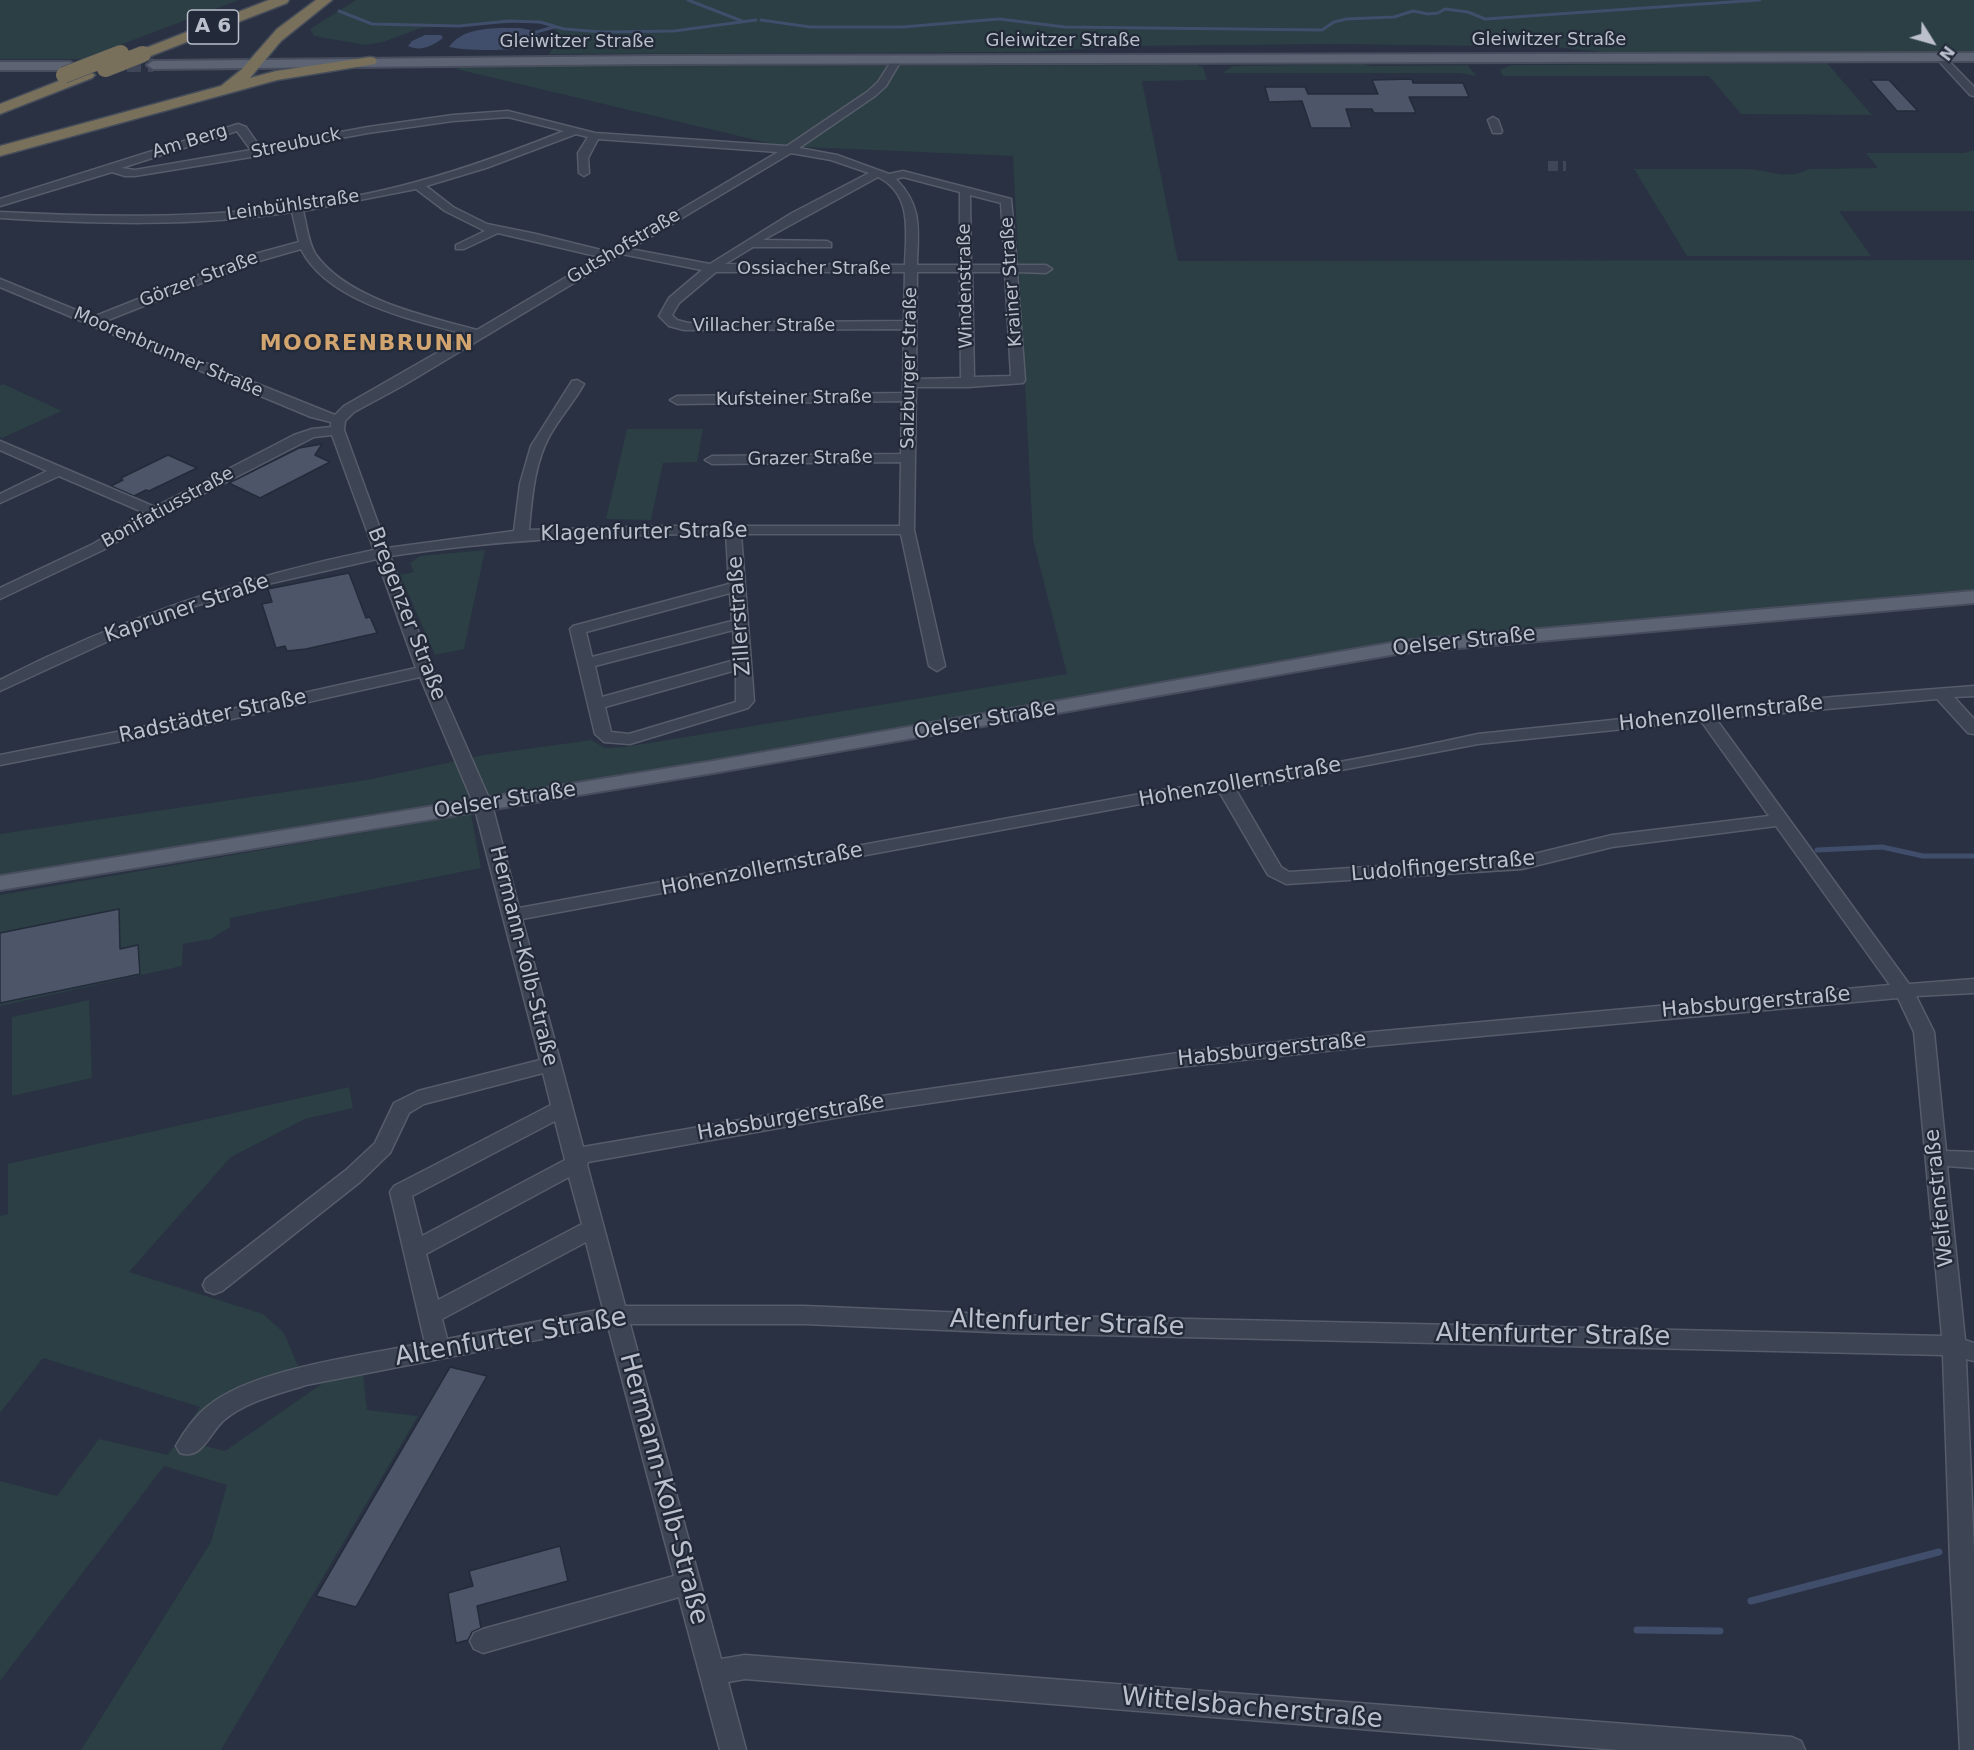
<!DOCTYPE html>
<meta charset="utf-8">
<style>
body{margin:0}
#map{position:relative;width:1974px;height:1750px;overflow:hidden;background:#293143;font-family:"DejaVu Sans",sans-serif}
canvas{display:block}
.north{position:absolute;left:1902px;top:12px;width:60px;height:60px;-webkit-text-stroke:4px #222938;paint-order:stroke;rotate:127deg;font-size:16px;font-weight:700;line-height:24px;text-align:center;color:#bbc0cc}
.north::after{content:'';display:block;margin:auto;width:21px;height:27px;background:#bbc0cc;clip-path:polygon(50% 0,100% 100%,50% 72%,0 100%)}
</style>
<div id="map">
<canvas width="1974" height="1750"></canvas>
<div class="north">N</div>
</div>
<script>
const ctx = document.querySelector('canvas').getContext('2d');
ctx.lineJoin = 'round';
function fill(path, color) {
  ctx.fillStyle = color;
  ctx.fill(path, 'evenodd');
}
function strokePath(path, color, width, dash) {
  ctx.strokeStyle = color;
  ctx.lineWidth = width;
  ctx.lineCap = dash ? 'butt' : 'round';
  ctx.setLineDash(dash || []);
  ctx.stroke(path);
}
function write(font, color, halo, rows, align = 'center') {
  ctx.font = font + ' "DejaVu Sans",sans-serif';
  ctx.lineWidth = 4.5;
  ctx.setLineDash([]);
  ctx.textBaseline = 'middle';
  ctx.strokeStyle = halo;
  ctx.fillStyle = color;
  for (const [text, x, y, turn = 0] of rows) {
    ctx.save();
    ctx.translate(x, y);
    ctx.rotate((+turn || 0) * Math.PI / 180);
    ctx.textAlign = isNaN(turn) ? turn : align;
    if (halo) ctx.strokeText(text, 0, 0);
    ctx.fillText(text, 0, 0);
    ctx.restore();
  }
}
const green = new Path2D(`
 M 0,0 L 239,0 L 83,59 L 0,59 Z
 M 356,0 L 1974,0 L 1974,53 L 1622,54 L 1555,47 L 1337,44 L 1124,46 L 1033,52 L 549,54 L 558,40 L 557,31 L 546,25 L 531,22 L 421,28 L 383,42 L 365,45 L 314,36 L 310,29 Z
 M 1827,63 L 1872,115 L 1741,114 L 1709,76 L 1503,76 L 1500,70 L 1511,65 Z
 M 1361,64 L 1373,66 L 1468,65 L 1476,76 L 1459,73 L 1222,73 L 1233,66 Z
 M 1197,65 L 1203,67 L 1207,80 L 1142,81 L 1178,261 L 1974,260 L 1974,591 L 1431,638 L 526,791 L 0,876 L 0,834 L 367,780 L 484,755 L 591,740 L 605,748 L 625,747 L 1067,674 L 1033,539 L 1013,156 L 781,146 L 456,69 L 468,66 Z
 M 1974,150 L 1974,211 L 1839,211 L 1871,256 L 1687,256 L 1634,169 L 1748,169 C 1769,170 1788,181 1808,169 L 1878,168 L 1866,153 L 1964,153 Z
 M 3,384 L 62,411 L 2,438 L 0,437 L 0,386 Z
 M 627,429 L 703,429 L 697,462 L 663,463 L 651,520 L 606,519 Z
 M 485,550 L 464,649 L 435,655 L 400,575 L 414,572 L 410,563 L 420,556 Z
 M 471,814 L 481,868 L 230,918 L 230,927 L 211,939 L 183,944 L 182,966 L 0,1006 L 0,895 Z
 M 89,1000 L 92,1078 L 12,1096 L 12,1017 Z
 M 349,1087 L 353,1108 L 305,1119 L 231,1157 L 129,1272 L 263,1314 L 284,1333 L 298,1366 L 231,1390 L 189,1442 L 225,1451 L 323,1383 L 363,1374 L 367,1410 L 418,1416 L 221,1750 L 81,1750 L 211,1542 L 227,1485 L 164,1466 L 0,1681 L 0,1481 L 57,1496 L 99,1439 L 168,1455 L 200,1407 L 43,1358 L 0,1413 L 0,1216 L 8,1214 L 8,1164 Z`);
const water = new Path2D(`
 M 520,28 L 530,30 L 541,36 L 541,40 C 528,53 467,51 449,47 C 463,26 496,28 520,28 Z
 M 425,35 L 441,35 L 443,38 C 433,46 420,52 408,46 L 412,41 Z`);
const streamFar2 = new Path2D(`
 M 688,0 L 742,21
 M 339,11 L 372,24 L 459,26 L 509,21 L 540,22 L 564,29 L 602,32 L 674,31 L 756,20
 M 761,20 L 810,27 L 902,27 L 999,19 L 1065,27 L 1322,30 L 1334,22 L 1346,19 L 1394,17 L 1413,11 L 1428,14 L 1438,13 L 1445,9 L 1468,12 L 1485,19 L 1760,0
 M 536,32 L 554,27`);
const streamFar1 = new Path2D(`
 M 1817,850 L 1882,847 L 1923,856 L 1974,856`);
const stream = new Path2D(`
 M 1751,1601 L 1939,1552
 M 1637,1630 L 1720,1631`);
const building = new Path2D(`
 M 1412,79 L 1413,83 L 1463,83 L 1469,97 L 1409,97 L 1416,113 L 1374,113 L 1372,109 L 1346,109 L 1352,128 L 1311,128 L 1302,101 L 1269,102 L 1265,87 L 1305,87 L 1308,94 L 1378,94 L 1372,80 Z
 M 1870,80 L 1889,80 L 1918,111 L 1897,111 Z
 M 322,444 L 315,455 L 330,462 L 260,498 L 229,483 L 299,448 Z
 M 168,455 L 197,468 L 149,491 L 146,490 L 134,496 L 111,486 L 123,480 L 121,478 Z
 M 349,573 L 366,618 L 370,617 L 377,633 L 306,649 L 287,651 L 285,646 L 276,648 L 262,604 L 272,602 L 268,589 Z
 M 119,909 L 120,949 L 138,945 L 140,974 L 0,1003 L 0,933 Z
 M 450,1367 L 487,1376 L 356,1607 L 316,1596 Z
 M 560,1546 L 568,1581 L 477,1606 L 481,1628 L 472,1632 L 468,1640 L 456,1643 L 448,1593 L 473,1586 L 469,1571 Z`);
const minorTunnel = new Path2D(`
 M 1548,166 L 1566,166`);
const majorTunnel = new Path2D(`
 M 106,65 L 153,65`);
const minor = new Path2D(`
 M 1937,55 L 1943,55 L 1974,87 L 1974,96 L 1970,95 L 1937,59 Z
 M 897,56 L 902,59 L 886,86 L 875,96 L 799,148 L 837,155 L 889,174 L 903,171 L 1011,199 L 1017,265 L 1046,265 L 1052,269 L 1046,273 L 1017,272 L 1025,380 L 1023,383 L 968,387 L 916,387 L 914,530 L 945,666 L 937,671 L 929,666 L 901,534 L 741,534 L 754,701 L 748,708 L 630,744 L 604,742 L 595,734 L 570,629 L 573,626 L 729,584 L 726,534 C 613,534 502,539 390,556 L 433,671 L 492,805 L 519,908 L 1162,790 C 1268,776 1374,757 1478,734 L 1833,697 L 1974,686 L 1974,696 L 1954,697 L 1974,719 L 1974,734 L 1968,733 L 1937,699 L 1716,719 L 1909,984 L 1974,979 L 1974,993 L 1916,996 L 1934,1032 L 1946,1151 L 1974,1152 L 1974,1168 L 1947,1166 L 1965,1340 L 1974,1343 L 1974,1361 L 1966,1359 L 1974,1551 L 1974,1750 L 1960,1750 L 1950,1561 L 1943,1355 L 1013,1333 L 804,1324 L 630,1324 L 721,1659 L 745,1655 L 1792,1737 L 1801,1741 L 1805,1750 L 1619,1750 L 745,1679 L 728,1682 L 746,1750 L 720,1750 L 679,1597 L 483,1653 L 474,1649 L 470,1641 L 474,1633 L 483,1629 L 674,1576 L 608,1326 L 306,1385 C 279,1394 247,1401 224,1420 C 210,1432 202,1461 180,1453 L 176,1446 C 183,1433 196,1415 208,1406 C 254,1368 366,1355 425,1343 L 390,1192 L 394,1186 L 551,1105 L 543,1073 L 424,1104 L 409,1113 L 390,1153 L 360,1182 L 222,1291 L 214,1294 L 206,1291 L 203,1285 L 206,1279 L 346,1170 L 375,1143 L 394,1103 L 418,1091 L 540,1060 L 474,805 L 420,677 L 223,721 L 0,765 L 0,755 L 223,711 L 416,668 L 377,559 L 259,586 L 192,607 L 128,632 L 0,691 L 0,680 C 119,619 242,577 374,550 L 332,435 L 314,437 L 162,515 L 103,550 L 0,599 L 0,588 L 93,544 L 145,513 L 59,476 L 0,503 L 0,494 L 47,471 L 0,450 L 0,441 L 155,507 L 294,435 L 312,429 L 331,427 L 331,422 L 311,417 L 0,287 L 0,279 L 93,317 L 244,257 L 299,242 L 292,212 C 196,227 97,224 0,218 L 0,212 C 132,219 267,219 397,187 C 454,173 509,153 564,131 L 508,117 L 453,121 L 368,133 L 270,151 L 251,157 L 135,176 L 125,176 L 112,172 L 0,206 L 0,199 L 238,124 L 246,127 L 260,147 L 368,127 L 453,115 L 508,111 L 595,133 L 787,146 L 867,92 L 878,82 L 894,57 ZM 237,131 L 251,150 L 135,170 L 121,168 ZM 576,134 L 588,137 L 578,153 L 579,173 L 584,176 L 589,173 L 588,158 L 598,139 L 778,152 L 609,252 L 536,234 L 487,224 L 453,207 L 426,186 L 486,168 ZM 791,153 L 831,160 L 869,173 L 792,213 L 710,264 L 630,249 ZM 878,177 C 913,194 906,233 905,265 L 725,264 L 753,247 L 831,247 L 831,243 L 827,241 L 763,240 ZM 903,177 L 960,192 L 960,265 L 917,265 C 918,229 923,207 896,179 ZM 416,189 L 445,211 L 485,231 L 456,245 L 456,249 L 464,249 L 498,233 L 600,257 L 477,330 C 426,316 349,300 316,255 C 308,243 307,225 303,211 ZM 970,195 L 1001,203 L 1005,265 L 971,265 ZM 301,249 C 328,303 415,320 468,335 L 344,406 L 335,415 L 103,322 L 252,263 ZM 622,254 L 702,270 L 669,298 L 659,316 L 669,326 L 684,330 L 904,329 L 903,393 L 677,396 L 670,400 L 677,404 L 902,401 L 901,454 L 712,456 L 705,460 L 712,464 L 901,462 L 900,526 L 667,526 L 529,530 C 532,498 534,464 550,435 C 560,417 574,402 584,384 L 577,380 L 572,381 L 531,446 L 520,484 L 514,531 L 387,548 L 344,430 L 345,421 L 354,412 L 404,385 ZM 716,272 L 905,272 L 904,321 L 688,323 L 677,320 L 672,315 L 679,303 ZM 917,272 L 960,272 L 961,378 L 916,379 ZM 972,272 L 1005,272 L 1011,376 L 974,377 ZM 730,593 L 732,621 L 592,657 L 586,632 ZM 733,630 L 735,660 L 602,697 L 595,666 ZM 736,670 L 736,702 L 629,734 L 611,732 L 605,707 ZM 1701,721 L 1769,816 L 1612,835 L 1522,857 L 1289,872 L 1281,867 L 1236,790 L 1478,744 ZM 1220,793 L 1268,875 L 1286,884 L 1522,869 L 1612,847 L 1776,826 L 1890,985 L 1372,1032 L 1178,1053 L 868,1098 L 583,1147 L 522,919 L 1162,800 ZM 1898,998 L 1914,1032 L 1942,1336 L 1013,1315 L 804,1306 L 625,1306 L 587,1165 L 588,1162 L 868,1112 L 1178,1067 L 1372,1046 ZM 555,1121 L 565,1160 L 422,1236 L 412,1196 ZM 569,1177 L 582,1224 L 438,1300 L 426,1254 ZM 586,1242 L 603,1309 L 447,1339 L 442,1319 Z
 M 1493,117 L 1498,120 L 1502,131 L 1501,133 L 1493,133 L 1488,120 Z`);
const major = new Path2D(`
 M 1974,53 L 1974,61 L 651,64 L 153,69 L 147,65 L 153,61 L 651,56 Z
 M 0,62 L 70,62 L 76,66 L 70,70 L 0,70 Z
 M 1974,591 L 1974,603 L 1402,653 L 713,773 L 0,890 L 0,876 L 713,761 L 1402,641 Z`);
const highway = new Path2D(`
 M 269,0 L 289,0 L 287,3 L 148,57 L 143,58 L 136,54 L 138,51 Z
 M 316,0 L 332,0 L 281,41 L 250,78 L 276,71 L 370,57 L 375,58 L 377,61 L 375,64 L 277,80 L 0,156 L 0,146 L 221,86 L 241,70 L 277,29 Z
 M 87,70 L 95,75 L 92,78 L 0,114 L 0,104 Z`);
const highwayBridge = new Path2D(`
 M 105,69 L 143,54
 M 64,75 L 121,53`);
const farStreetnames = [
 ["Gleiwitzer Straße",1549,40],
 ["Gleiwitzer Straße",1063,41],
 ["Gleiwitzer Straße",577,42],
 ["Am Berg",190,142,-17],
 ["Streubuck",296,144,-12],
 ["Leinbühlstraße",293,206,-8],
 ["Gutshofstraße",624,247,-31],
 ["Ossiacher Straße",814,269],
 ["Görzer Straße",199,280,-21],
 ["Krainer Straße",1012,282,-94],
 ["Windenstraße",966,286,-91],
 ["Villacher Straße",764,326],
 ["Moorenbrunner Straße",168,353,23],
 ["Salzburger Straße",910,368,-89],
 ["Kufsteiner Straße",794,399,-1],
 ["Grazer Straße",810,459,-1],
 ["Bonifatiusstraße",168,508,-29]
];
const shields = [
 [213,27,51]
];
const shieldNames = [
 ["A 6",213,27]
];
const streetNames = [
 ["Klagenfurter Straße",644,533,-1],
 ["Kapruner Straße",187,609,-19],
 ["Bregenzer Straße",406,614,69],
 ["Zillerstraße",740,616,-94],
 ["Oelser Straße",1464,642,-6],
 ["Hohenzollernstraße",1721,714,-6],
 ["Radstädter Straße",213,717,-12],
 ["Oelser Straße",985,721,-10],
 ["Hohenzollernstraße",1240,783,-10],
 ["Oelser Straße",505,801,-9],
 ["Ludolfingerstraße",1443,867,-5],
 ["Hohenzollernstraße",762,870,-11],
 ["Hermann-Kolb-Straße",523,956,76],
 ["Habsburgerstraße",1756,1003,-5],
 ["Habsburgerstraße",1272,1050,-6],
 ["Habsburgerstraße",791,1118,-10],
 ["Welfenstraße",1940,1198,-96]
];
const farDistrictnames = [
 ["MOORENBRUNN",367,344]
];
const nearStreetnames = [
 ["Altenfurter Straße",1067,1324,2],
 ["Altenfurter Straße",1553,1336,1],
 ["Altenfurter Straße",511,1338,-10],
 ["Hermann-Kolb-Straße",663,1489,75],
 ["Wittelsbacherstraße",1252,1709,5]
];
fill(green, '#2b3f44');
fill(water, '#404d6b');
strokePath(streamFar2, '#404d6b', 3);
strokePath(streamFar1, '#404d6b', 5);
strokePath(stream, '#404d6b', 7);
fill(building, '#4d5669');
strokePath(building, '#242b3a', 1.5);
strokePath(minorTunnel, '#3f4658', 10, [10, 5]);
strokePath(majorTunnel, '#3f4658', 14, [14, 7]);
strokePath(minor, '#565c6a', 3);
strokePath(major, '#474d5c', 4);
strokePath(highway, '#454c5a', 3);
fill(minor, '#3d4453');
fill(major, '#5c6373');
fill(highway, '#78705b');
strokePath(highwayBridge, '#454c5a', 17, []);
strokePath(highwayBridge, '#78705b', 16);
write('18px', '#bbc0cc', '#222938', farStreetnames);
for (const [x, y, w] of shields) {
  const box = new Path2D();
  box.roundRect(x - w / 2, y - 17, w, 34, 4.5);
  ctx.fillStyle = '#222938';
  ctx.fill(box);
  strokePath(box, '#bbc0cc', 1.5);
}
write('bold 20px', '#bbc0cc', null, shieldNames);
write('21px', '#bbc0cc', '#222938', streetNames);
ctx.letterSpacing = '1.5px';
write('bold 22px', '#d2a570', '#222938', farDistrictnames);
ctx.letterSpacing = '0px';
write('26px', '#bbc0cc', '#222938', nearStreetnames);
</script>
